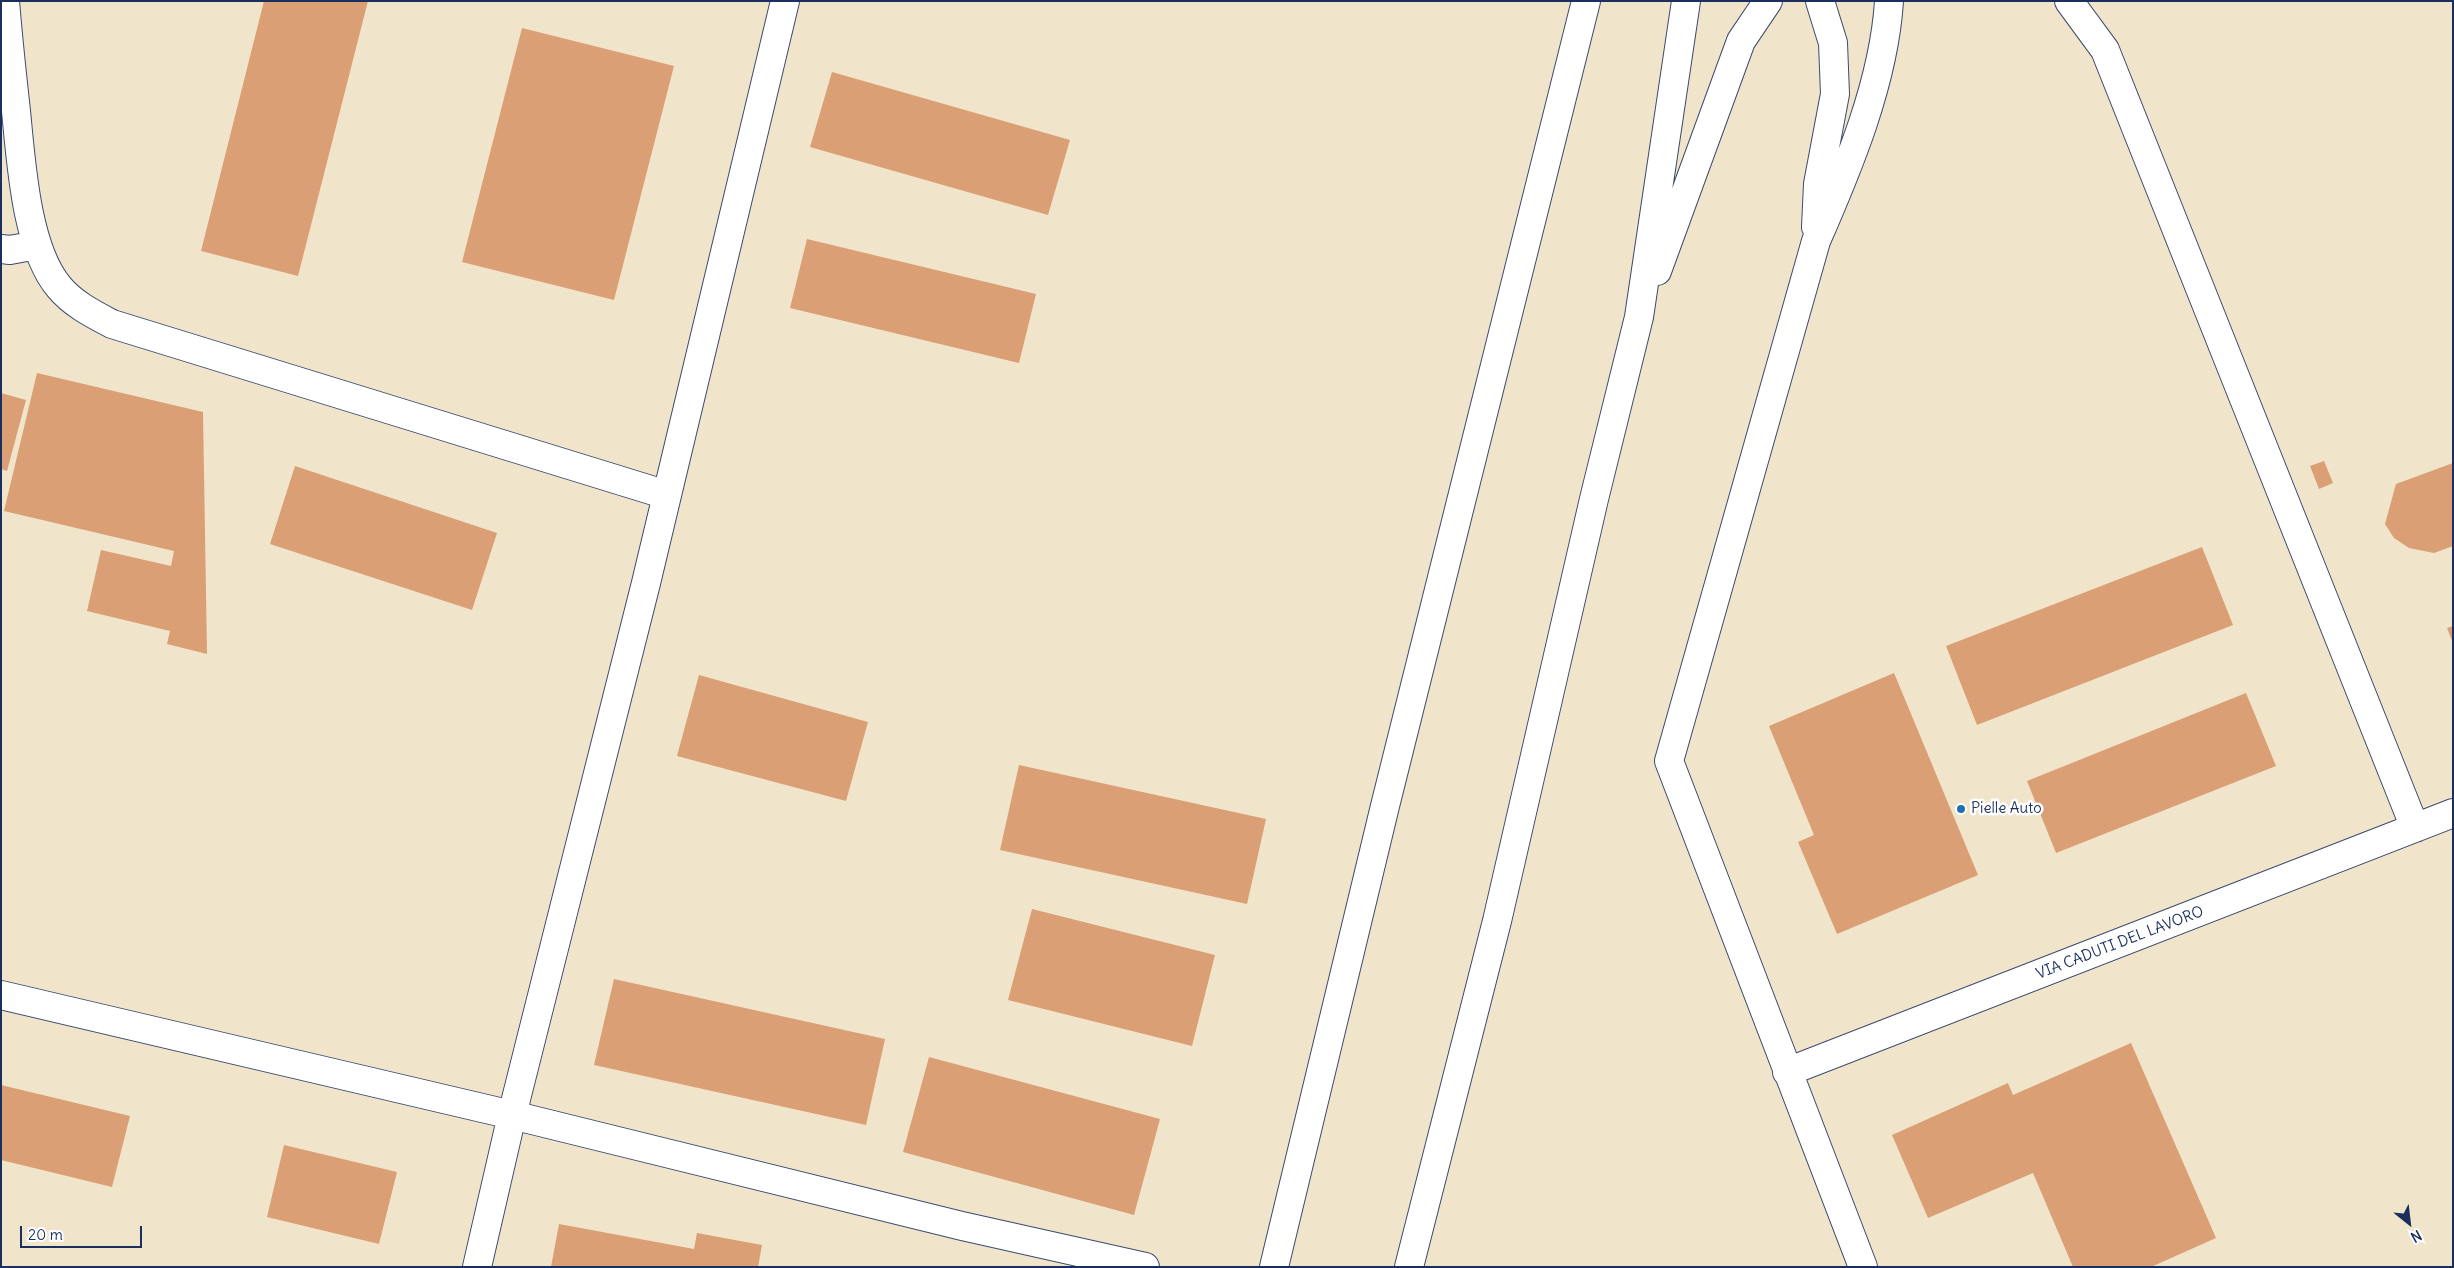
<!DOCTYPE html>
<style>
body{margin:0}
#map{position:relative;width:2454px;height:1268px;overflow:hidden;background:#f0e5ca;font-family:Delius,sans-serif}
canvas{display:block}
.frame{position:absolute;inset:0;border:2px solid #1b2f5e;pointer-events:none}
.north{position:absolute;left:2384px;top:1198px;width:50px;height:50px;-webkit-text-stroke:4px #fff;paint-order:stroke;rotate:151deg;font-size:14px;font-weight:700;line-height:20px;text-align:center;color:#1b2f5e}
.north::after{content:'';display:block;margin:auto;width:18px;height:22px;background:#1b2f5e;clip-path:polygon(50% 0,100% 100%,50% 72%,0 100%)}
.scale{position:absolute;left:20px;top:1226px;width:122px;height:22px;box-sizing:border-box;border:2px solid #1b2f5e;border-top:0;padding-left:6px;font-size:15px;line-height:18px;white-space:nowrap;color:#1b2f5e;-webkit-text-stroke:4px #fff;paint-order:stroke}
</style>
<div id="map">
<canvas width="2454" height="1268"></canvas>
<div class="frame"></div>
<div class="north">N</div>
<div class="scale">20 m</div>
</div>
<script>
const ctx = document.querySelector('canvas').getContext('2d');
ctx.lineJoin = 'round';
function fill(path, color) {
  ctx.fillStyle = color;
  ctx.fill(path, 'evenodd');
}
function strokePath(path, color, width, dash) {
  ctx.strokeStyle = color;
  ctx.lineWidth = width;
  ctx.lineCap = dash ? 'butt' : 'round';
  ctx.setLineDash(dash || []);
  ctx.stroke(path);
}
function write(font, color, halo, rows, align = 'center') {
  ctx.font = font + ' Delius,sans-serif';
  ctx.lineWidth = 5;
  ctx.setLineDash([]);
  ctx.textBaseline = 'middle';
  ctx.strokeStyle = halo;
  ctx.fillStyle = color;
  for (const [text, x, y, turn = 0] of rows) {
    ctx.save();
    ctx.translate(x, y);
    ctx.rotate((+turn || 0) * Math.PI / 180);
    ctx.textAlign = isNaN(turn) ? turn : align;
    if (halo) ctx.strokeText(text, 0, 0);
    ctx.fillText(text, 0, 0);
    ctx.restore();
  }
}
const building = new Path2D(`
 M 264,1 L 368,1 L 298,276 L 201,251 Z
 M 522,28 L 674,66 L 614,300 L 462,262 Z
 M 832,72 L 1070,140 L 1048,215 L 810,147 Z
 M 807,239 L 1036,294 L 1019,363 L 790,308 Z
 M 37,373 L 203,412 L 207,654 L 167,644 L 170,631 L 87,611 L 101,550 L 171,566 L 174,551 L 4,511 Z
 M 1,393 L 26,400 L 7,471 L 1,469 Z
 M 2324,461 L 2333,483 L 2319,489 L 2310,466 Z
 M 2453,463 L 2453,546 L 2434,553 L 2409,548 L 2394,538 L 2385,524 L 2396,484 Z
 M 295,466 L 497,533 L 472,610 L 270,544 Z
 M 2202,547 L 2233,625 L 1977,725 L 1946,646 Z
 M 2453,626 L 2453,643 L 2447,628 Z
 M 1894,673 L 1978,875 L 1837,934 L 1798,842 L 1814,835 L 1769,726 Z
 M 699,675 L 868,722 L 846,801 L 677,756 Z
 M 2246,693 L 2276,766 L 2056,853 L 2027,781 Z
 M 1019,765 L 1266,819 L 1247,904 L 1000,850 Z
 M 1032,909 L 1215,955 L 1192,1046 L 1008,1000 Z
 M 614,979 L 885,1039 L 866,1125 L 594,1065 Z
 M 2131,1043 L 2216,1238 L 2151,1267 L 2073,1267 L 2033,1173 L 1928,1218 L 1892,1135 L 2008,1083 L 2013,1095 Z
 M 929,1057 L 1160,1119 L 1134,1215 L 903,1152 Z
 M 1,1085 L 130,1116 L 112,1187 L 1,1160 Z
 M 284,1145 L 397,1172 L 379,1244 L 267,1217 Z
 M 559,1224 L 694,1249 L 697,1233 L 762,1245 L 758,1267 L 551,1267 Z`);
const minor = new Path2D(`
 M 5,1 C 8,38 12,75 16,111 C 21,161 26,248 59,287 C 73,304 93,314 112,324 L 667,495
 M 2069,1 L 2105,50 L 2415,828
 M 1816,227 L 1818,184 L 1835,94 L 1833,43 L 1820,1
 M 1,249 L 10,250 L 37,245
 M 1,995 L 512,1115 L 962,1226 L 1145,1267
 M 1787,1072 L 2453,813
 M 477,1267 L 512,1115 L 646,583 L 785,1
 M 1274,1267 L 1385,806 L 1586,1
 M 1863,1267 L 1669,761 L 1816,241 C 1848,168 1884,82 1889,1`);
const major = new Path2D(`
 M 1657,271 L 1741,41 L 1768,1
 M 1409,1267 L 1497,921 L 1594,499 L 1639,317 L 1686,1`);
const markers = [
 [1961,809,5,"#1f6fb2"]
];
const poiNames = [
 ["Pielle Auto",1971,809]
];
const streetNames = [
 ["VIA CADUTI DEL LAVORO",2120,943,-21]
];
fill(building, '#da9f74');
strokePath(minor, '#3b4a6e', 30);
strokePath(major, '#3b4a6e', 30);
strokePath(minor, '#fff', 28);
strokePath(major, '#fff', 28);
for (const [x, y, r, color] of markers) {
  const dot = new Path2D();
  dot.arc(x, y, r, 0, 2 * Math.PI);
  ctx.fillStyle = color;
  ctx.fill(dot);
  strokePath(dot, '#fff', 2);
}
write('15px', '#1b2f5e', '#fff', poiNames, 'left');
write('15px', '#1b2f5e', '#fff', streetNames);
</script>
